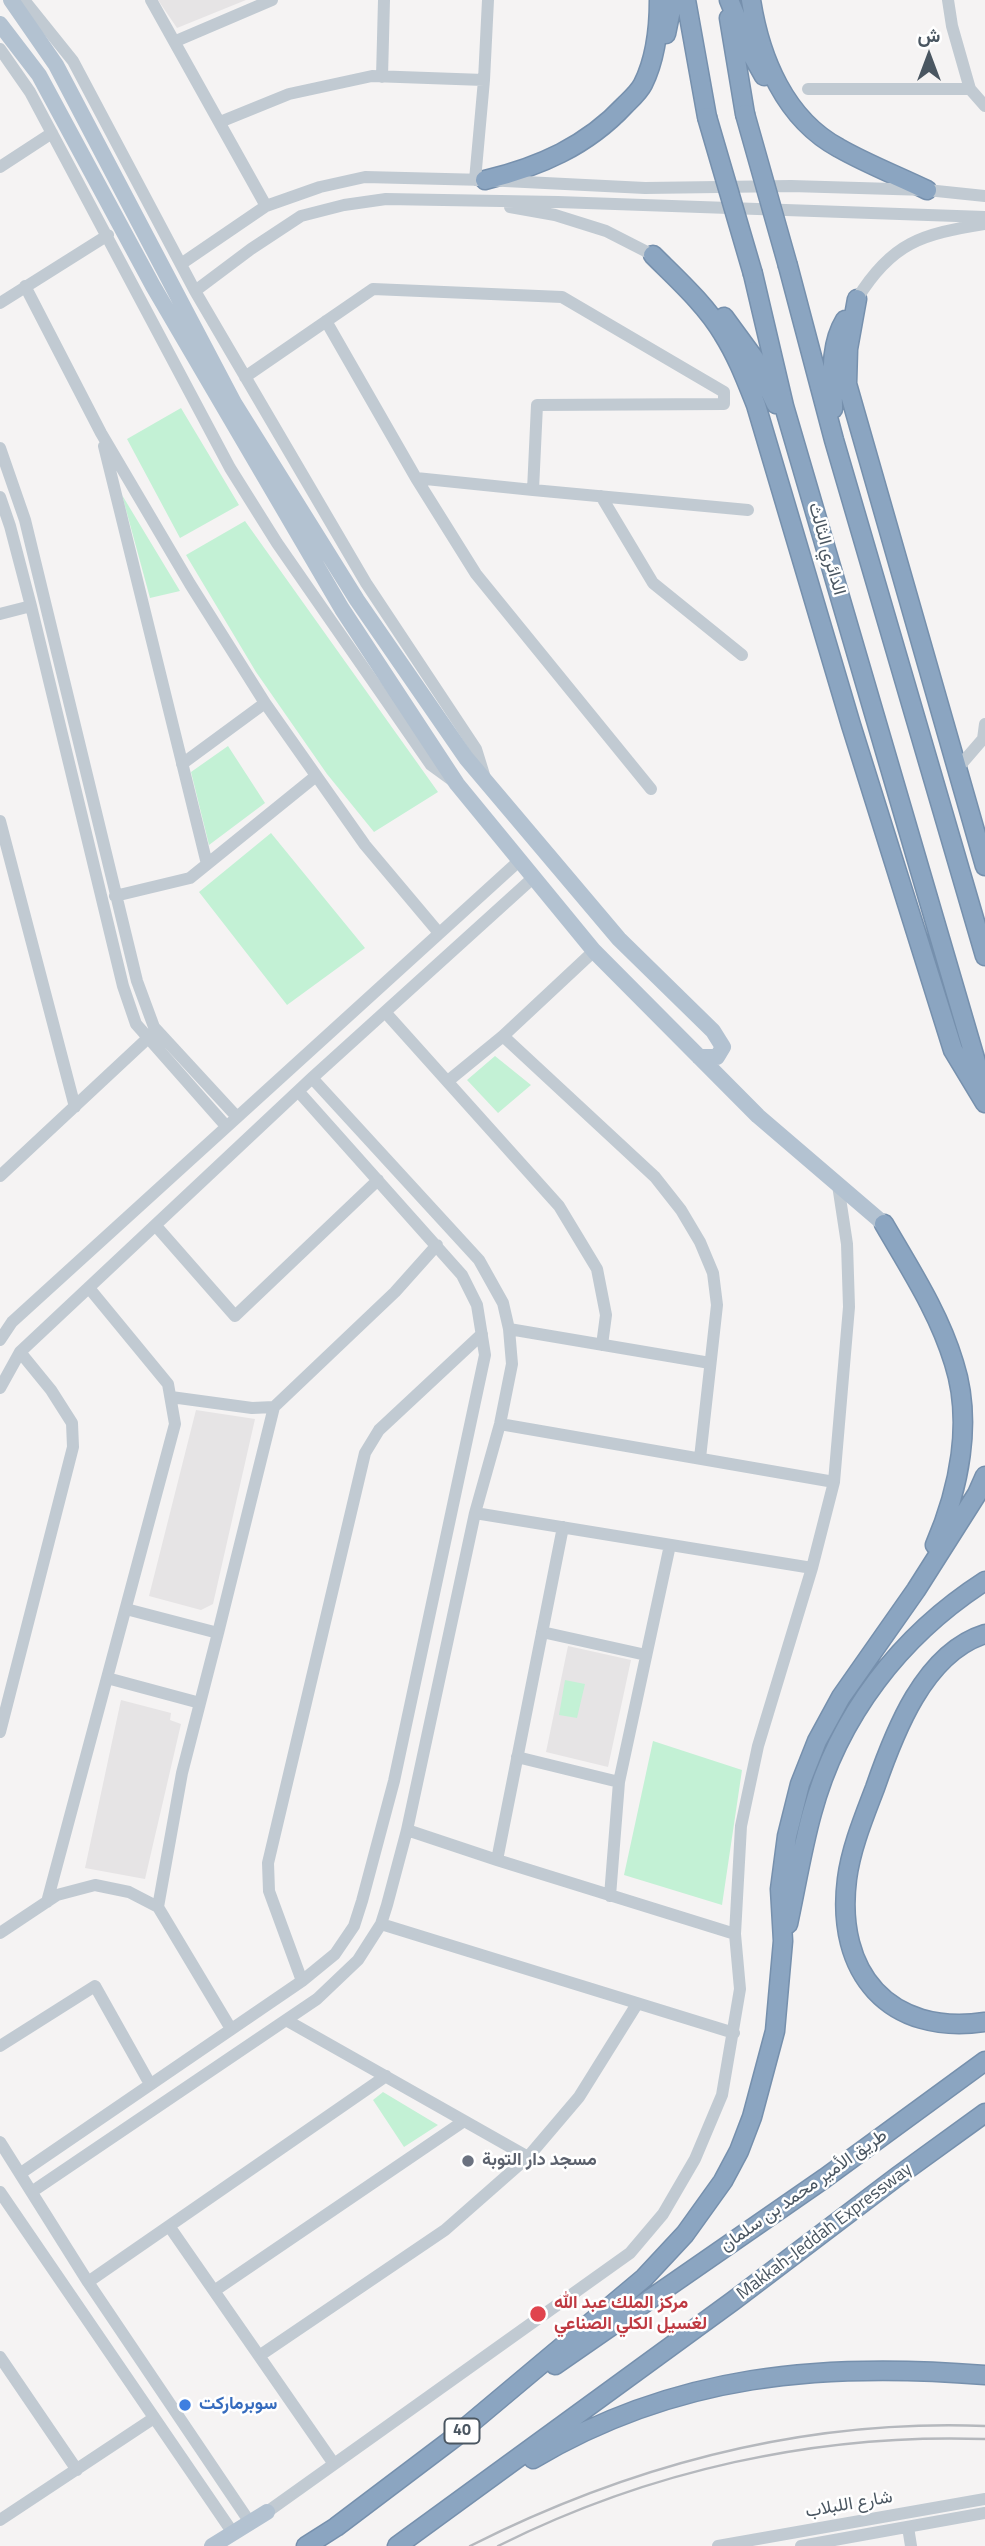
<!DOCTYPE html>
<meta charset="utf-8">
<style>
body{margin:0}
#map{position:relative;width:985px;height:2546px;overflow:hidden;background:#f5f3f3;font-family:"Titillium Web",Vazirmatn,sans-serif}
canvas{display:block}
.north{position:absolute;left:894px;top:21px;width:70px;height:70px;-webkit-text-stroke:5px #fff;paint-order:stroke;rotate:0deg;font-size:19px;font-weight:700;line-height:28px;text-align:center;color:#4a5661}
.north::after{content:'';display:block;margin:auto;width:24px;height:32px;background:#4a5661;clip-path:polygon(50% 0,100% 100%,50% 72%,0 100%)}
</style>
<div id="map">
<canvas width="985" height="2546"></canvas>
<div class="north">ش</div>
</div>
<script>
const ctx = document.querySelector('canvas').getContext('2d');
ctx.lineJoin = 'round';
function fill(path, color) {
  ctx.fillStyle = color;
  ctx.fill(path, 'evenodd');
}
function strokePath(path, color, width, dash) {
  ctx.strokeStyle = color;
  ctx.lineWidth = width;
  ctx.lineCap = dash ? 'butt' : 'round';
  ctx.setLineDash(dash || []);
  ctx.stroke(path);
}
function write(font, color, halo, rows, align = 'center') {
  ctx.font = font + ' "Titillium Web",Vazirmatn,sans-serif';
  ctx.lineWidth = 5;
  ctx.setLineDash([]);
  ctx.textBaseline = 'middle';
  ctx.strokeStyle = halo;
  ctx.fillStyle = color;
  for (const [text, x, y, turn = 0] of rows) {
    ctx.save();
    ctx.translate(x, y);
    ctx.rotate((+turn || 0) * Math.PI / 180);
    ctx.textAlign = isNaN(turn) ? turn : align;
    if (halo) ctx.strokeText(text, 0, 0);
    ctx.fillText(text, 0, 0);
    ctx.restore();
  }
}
const education = new Path2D(`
 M 158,0 L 246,0 L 177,28 Z
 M 196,1410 L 255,1419 L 213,1604 L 201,1610 L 149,1596 Z
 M 568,1646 L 631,1660 L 608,1767 L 546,1752 Z
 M 121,1700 L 171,1713 L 170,1720 L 181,1724 L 145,1879 L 85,1868 Z`);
const green = new Path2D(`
 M 181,408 L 239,505 L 180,538 L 127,439 Z
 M 122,495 L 180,591 L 150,598 Z
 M 245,521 L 438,792 L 374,832 L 327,774 L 256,672 L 186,555 Z
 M 228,746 L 265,803 L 209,845 L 191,772 Z
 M 271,833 L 365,948 L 287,1005 L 199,892 Z
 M 495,1056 L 531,1085 L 498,1113 L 467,1080 Z
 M 565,1680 L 585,1684 L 577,1718 L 559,1715 Z
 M 653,1741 L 742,1770 L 722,1905 L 624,1875 Z
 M 383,2092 L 438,2125 L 404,2147 L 373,2100 Z`);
const minor = new Path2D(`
 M 24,0 L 73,61 L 195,291 L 366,583 L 476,749 L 485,778
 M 151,0 L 266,206
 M 948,0 L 952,26 L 970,89 L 985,106
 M 176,41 L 272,0
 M 0,49 L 30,92 L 230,468 L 277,543 L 431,765 L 453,781
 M 382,77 L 384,0
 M 808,89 L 970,89
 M 220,122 L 289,94 L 372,76 L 484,80
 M 0,167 L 52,133
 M 475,180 L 484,80 L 488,0
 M 510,207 L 555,215 L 606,231 L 653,255
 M 181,264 L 266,206 L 320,187 L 365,177 L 485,180 L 645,188 L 791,186 L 927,190 L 985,196
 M 25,286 L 101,433 L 190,584 L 265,703 L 365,845 L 439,933
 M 195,291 L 251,249 L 301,216 L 344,205 L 386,199 L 558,202 L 985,217
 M 857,299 C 892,242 922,234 985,224
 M 0,303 L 108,235
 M 326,321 L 416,478
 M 245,377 L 373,289 L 562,297 L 724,392 L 724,404 L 537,405 L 533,490 L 748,510
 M 104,446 L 207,864
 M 0,448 L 25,520 L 137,981 L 154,1027 L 237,1117
 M 533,490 L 416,478 L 476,574 L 651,789
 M 601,496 L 653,583 L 742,655
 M 0,497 L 10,526 L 31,606 L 123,986 L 136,1024 L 226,1126
 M 0,614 L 31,606
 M 182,764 L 265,703
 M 957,769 L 983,739 L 985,724
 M 0,821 L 75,1107
 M 115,896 L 190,878 L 316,776
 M 385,1012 L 559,1206 L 597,1269 L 606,1315 L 602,1345
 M 503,1036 L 655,1177 L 681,1210 L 700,1242 L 713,1273 L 717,1305 L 700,1458
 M 448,1081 L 503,1036 L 594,951
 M 0,1176 L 148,1038
 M 156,1226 L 235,1316 L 378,1180
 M 509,1329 L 710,1363
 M 0,1340 L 12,1322 L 520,860
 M 0,1388 L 20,1352 L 312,1078 L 534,877
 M 171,1397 L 252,1408 L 274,1407
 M 500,1424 L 834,1482
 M 475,1513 L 812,1568
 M 126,1609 L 218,1633 L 182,1773 L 158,1907
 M 542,1632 L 646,1655
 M 218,1633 L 274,1407 L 395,1292 L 437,1245
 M 107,1678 L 200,1703
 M 0,1732 L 73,1447 L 72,1423 L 51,1390 L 20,1352
 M 517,1757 L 619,1782
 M 407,1830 L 497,1860 L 735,1934
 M 497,1860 L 563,1527
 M 610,1896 L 619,1782 L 670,1545
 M 47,1902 L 175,1424 L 168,1384 L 89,1288
 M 381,1924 L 734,2033
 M 0,1933 L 57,1895 L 95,1885 L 129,1892 L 158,1907 L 231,2029
 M 302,1981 L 269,1891 L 268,1863 L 365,1453 L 379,1430 L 482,1334
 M 286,2020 L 528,2157
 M 0,2046 L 95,1986 L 150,2084
 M 0,2142 L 88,2282 L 249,2521
 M 21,2173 L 302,1981 L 335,1954 L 354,1926 L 362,1901 L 394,1781 L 485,1355 L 477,1305 L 462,1275 L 298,1091
 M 33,2191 L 317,1999 L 358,1960 L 381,1924 L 387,1905 L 407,1830 L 475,1513 L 500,1424 L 512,1364 L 509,1329 L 503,1303 L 479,1260 L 312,1078
 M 0,2192 L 233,2533
 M 169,2226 L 334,2464
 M 88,2282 L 386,2076
 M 214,2291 L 464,2121
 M 259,2356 L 445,2230 L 528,2157 L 579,2097 L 637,2004
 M 0,2357 L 77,2470
 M 267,2512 L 630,2253 L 663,2214 L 695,2159 L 722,2095 L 740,1989 L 735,1934 L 741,1826 L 758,1746 L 812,1568 L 834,1482 L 849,1307 L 847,1244 L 838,1185
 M 0,2520 L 154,2418
 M 908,2527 L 911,2546
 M 718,2546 L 985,2499
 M 801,2546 L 985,2513`);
const major = new Path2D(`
 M 11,0 L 56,65 L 234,403 L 357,600 L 466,758 L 619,939 L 713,1031 L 723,1047 L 717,1057 L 699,1057
 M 0,24 L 39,75 L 153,286 L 342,609 L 457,784 L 594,951 L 758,1116 L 884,1224
 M 212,2546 L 267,2512`);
const highway = new Path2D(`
 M 686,0 L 707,117
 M 729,0 L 750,51 L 764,76
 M 751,0 C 760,58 785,119 839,148 C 867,164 898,176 927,190
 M 729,18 L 745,114
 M 666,34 L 673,0
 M 485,180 C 539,167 587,146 625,105 C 631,99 639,92 643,84 C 655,60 659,27 659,0
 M 653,255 C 677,279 706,305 723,334 C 737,356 746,380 756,405 L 851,725 L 953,1050 L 985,1103
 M 788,266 L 834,440 L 985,956
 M 753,274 L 784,406 L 984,1089
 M 857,299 L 848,349 L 847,384 L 985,866
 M 724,317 L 754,358 L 776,404
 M 833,409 C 833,379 829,346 845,320
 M 884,1224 C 910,1269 939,1313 954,1363 C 973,1422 959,1489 935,1545
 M 985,1634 C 924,1653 894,1733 875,1788 C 864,1817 851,1848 847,1879 C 835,1973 889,2036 985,2022
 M 788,1924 C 796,1887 802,1849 812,1813 C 838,1716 901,1635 985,1581
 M 555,2365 L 825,2178 L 985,2061
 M 459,2433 L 644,2278 L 685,2234 L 723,2181 L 739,2151 L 752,2117 L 775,2031 L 783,1941 L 780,1889 L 787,1836 L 800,1784 L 817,1741 L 841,1697 L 916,1590 L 977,1494 L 985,1476
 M 533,2459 C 676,2374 822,2362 985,2375
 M 306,2546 L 336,2527 L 467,2428
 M 397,2546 L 733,2301 L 898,2176 L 985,2113`);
const rail = new Path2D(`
 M 470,2546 C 631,2465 804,2419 985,2426
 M 498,2546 C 648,2471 816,2433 985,2439`);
const highwayBridge = new Path2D(`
 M 745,114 L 788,266
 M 707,117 L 753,274`);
const markers = [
 [468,2161,7,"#6b7280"],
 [538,2314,9,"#e0444e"],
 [185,2405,7,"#3f7fe0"]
];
const shields = [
 [462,2431,35]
];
const shieldNames = [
 ["40",462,2431]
];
const streetNames = [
 ["الدائري الثالث",826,549,74],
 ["طريق الأمير محمد بن سلمان",804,2191,-35],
 ["Makkah-Jeddah Expressway",825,2232,-37],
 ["شارع اللبلاب",849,2505,-10]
];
const worshipNames = [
 ["مسجد دار التوبة",482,2161]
];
const healthNames = [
 ["مركز الملك عبد الله",554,2304],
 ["لغسيل الكلي الصناعي",554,2325]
];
const shopNames = [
 ["سوبرماركت",199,2405]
];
fill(education, '#e6e4e5');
fill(green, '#c3f1d5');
strokePath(highway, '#7690ad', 21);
strokePath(minor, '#c1cad2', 12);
strokePath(major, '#b3c2d1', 16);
strokePath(highway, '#8ba5c1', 18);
strokePath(rail, '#b5b8bd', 2.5);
strokePath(highwayBridge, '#7690ad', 21, []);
strokePath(highwayBridge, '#8ba5c1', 18);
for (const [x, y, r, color] of markers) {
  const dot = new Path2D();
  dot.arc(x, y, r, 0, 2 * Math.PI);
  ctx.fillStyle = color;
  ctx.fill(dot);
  strokePath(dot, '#fff', 2.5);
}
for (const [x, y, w] of shields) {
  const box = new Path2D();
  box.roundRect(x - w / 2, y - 12.5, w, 25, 5);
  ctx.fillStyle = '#fff';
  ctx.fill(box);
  strokePath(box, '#4a5661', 2);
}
write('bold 16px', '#4a5661', null, shieldNames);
write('18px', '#4a5661', '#fff', streetNames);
write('bold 18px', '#5b616d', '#fff', worshipNames, 'left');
write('bold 18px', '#be3a42', '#fff', healthNames, 'left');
write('bold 18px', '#366cbe', '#fff', shopNames, 'left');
</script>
